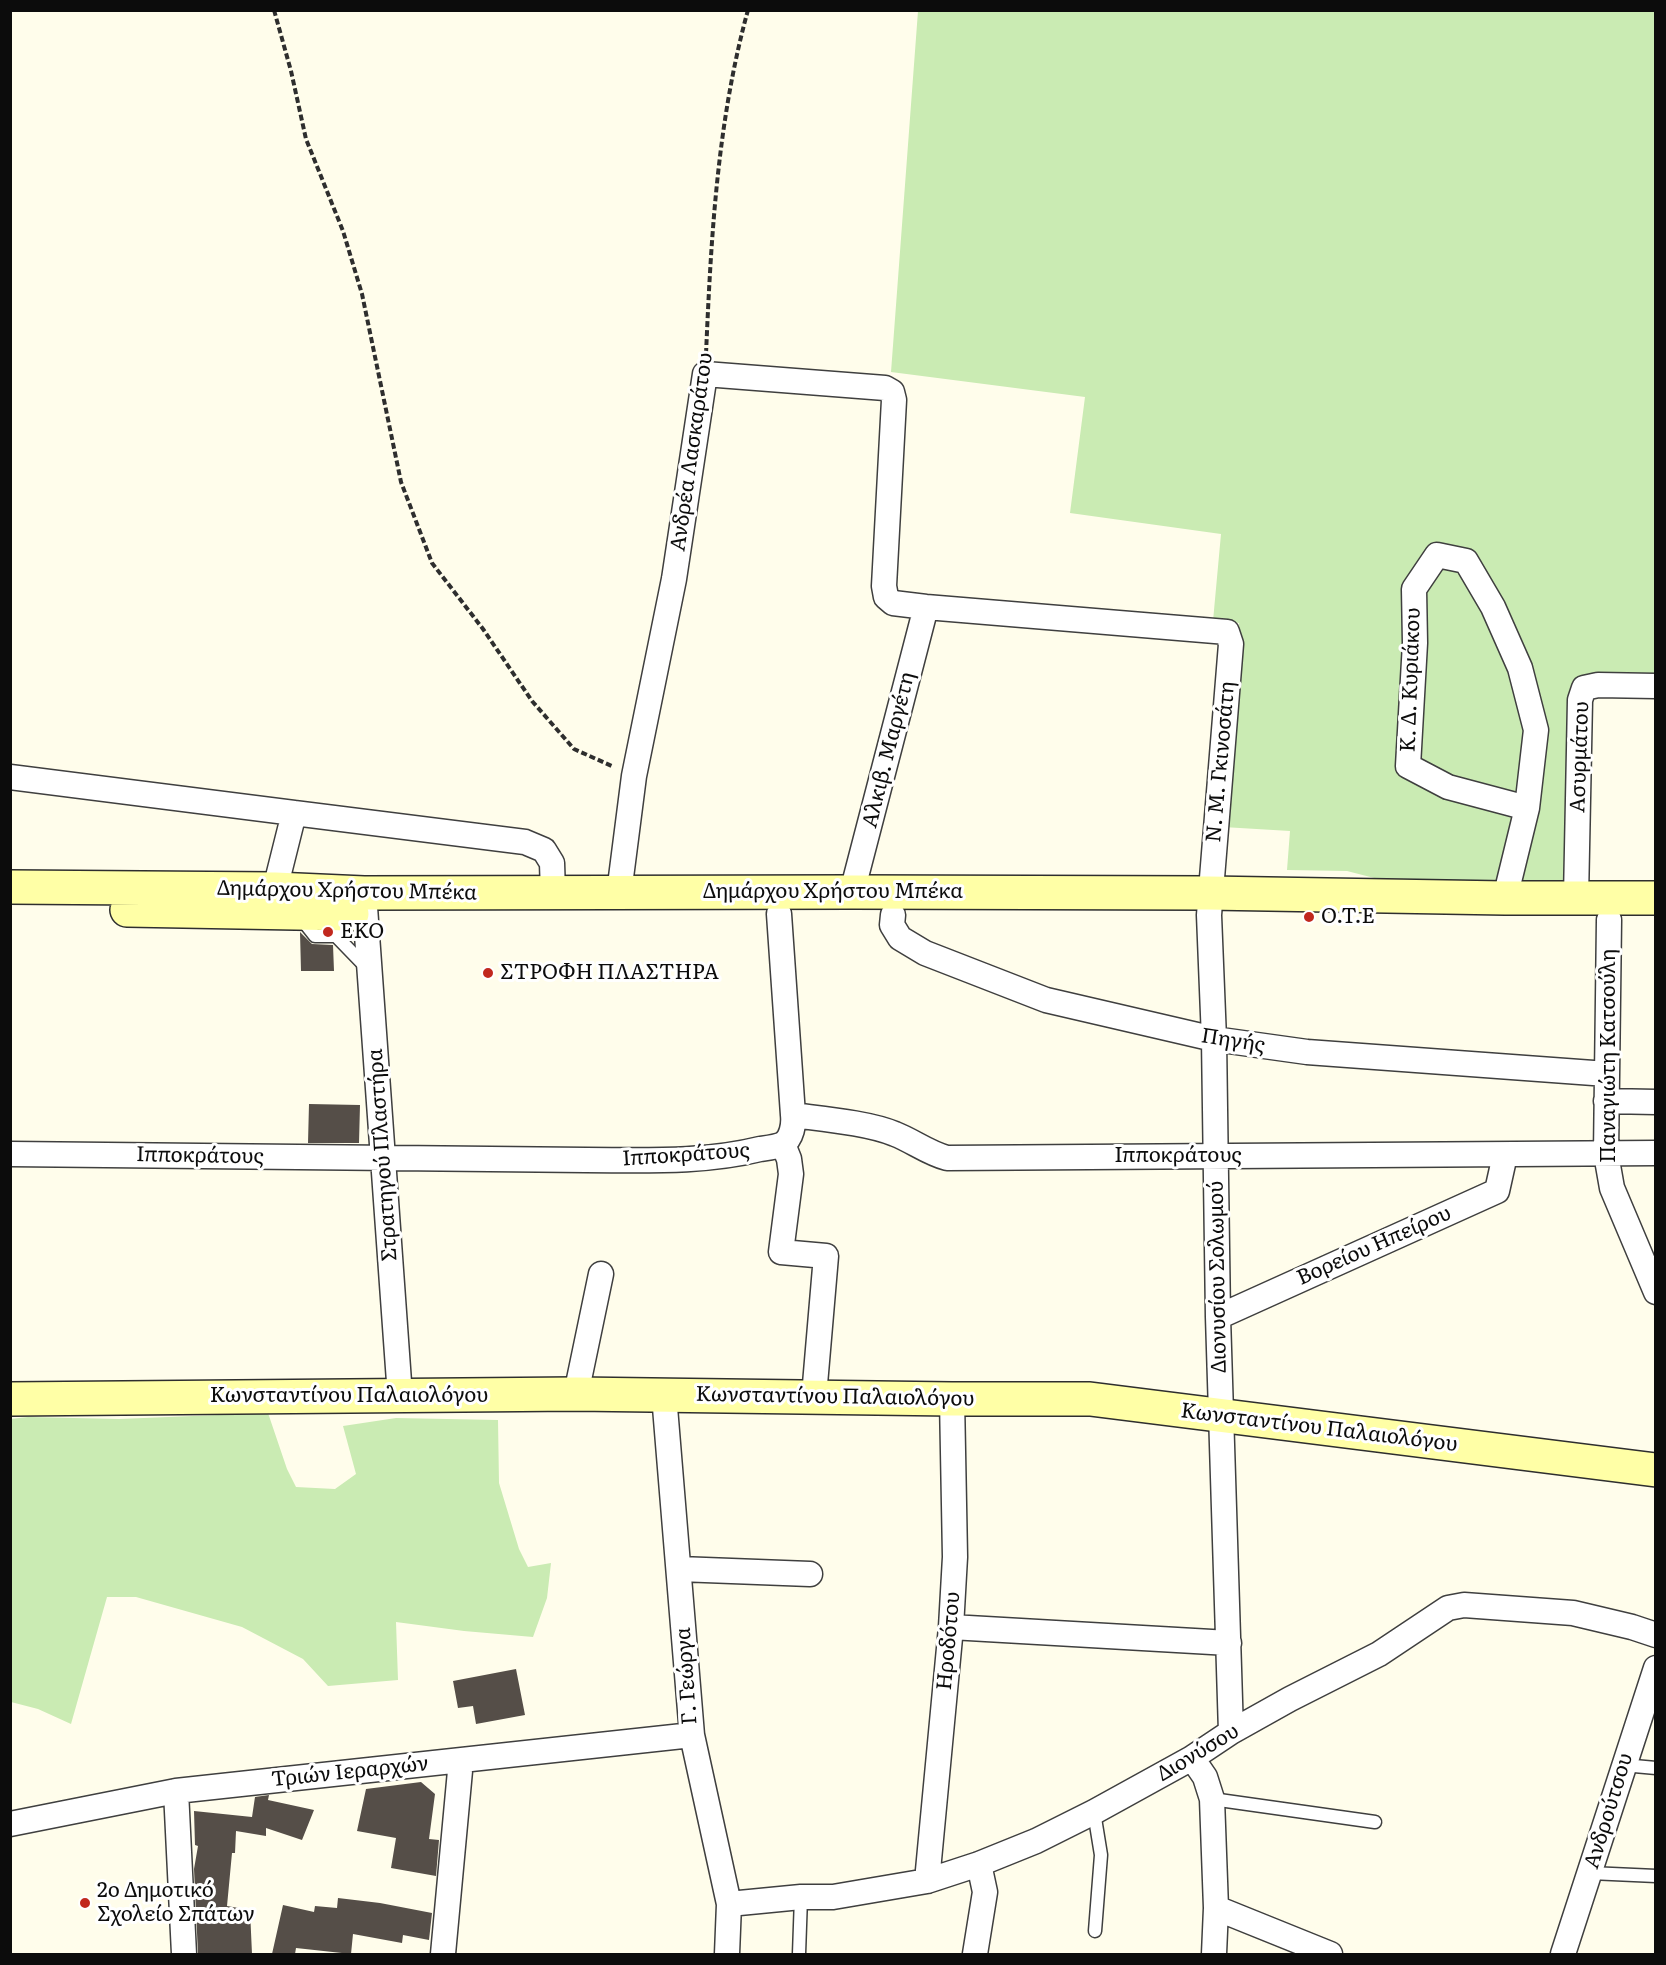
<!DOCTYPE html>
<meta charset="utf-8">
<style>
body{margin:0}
#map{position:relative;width:1666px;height:1965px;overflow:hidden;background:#fffdeb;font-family:Literata,serif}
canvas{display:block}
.frame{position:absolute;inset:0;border:12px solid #0c0c0c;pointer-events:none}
</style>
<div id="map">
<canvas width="1666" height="1965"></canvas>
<div class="frame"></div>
</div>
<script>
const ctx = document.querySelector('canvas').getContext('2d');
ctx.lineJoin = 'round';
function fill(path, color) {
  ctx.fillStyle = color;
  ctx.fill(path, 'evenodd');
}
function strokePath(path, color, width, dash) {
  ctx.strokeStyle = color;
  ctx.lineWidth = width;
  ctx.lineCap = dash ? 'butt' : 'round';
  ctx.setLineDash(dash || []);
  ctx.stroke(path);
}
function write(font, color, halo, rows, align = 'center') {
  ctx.font = font + ' Literata,serif';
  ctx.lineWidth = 6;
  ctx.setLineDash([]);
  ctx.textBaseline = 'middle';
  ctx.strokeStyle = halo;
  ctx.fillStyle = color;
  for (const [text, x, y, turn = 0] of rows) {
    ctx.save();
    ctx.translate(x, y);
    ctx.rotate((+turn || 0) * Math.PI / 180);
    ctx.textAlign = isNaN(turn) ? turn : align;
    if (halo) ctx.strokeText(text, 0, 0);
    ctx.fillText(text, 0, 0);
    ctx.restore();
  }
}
const green = new Path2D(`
 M 918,11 L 1655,11 L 1655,678 L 1574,679 L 1568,881 L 1382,880 L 1347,871 L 1287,870 L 1290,831 L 1223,827 L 1239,623 L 1213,621 L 1221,534 L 1070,513 L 1085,397 L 891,372 Z
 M 268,1413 L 287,1469 L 296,1487 L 335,1489 L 356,1474 L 343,1426 L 396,1418 L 498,1420 L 499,1483 L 519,1549 L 528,1567 L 551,1563 L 547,1598 L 533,1637 L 464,1631 L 396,1622 L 398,1680 L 328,1686 L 303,1659 L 242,1627 L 136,1597 L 107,1597 L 71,1724 L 38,1709 L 11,1702 L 10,1419 L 28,1417 L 119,1419 Z`);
const building = new Path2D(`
 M 300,932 L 312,944 L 333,945 L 334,971 L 301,971 Z
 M 309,1104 L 360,1105 L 359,1143 L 308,1143 Z
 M 516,1669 L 525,1715 L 476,1724 L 473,1706 L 458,1708 L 453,1681 Z
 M 421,1782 L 435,1794 L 429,1839 L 439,1840 L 436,1876 L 391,1868 L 396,1838 L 357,1831 L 366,1789 Z
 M 269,1795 L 268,1800 L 314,1810 L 302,1840 L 266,1828 L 266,1836 L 236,1831 L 235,1853 L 232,1853 L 227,1906 L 250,1910 L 252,1954 L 198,1954 L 194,1869 L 198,1846 L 195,1845 L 194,1811 L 252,1817 L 255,1797 Z
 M 338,1898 L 380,1903 L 432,1913 L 429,1940 L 403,1935 L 402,1943 L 353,1934 L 351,1954 L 296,1948 L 295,1954 L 272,1954 L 283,1905 L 314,1912 L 315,1906 L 337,1908 Z`);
const path = new Path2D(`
 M 274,10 L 291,71 L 306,139 L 343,231 L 362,294 L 401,482 L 432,563 L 483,629 L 532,701 L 574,749 L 614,767
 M 706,354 C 711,239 717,122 748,10`);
const lane = new Path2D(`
 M 300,917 L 315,936 L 336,936 L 352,918
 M 336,936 L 367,968
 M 1623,1765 L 1656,1768
 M 1212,1799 L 1375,1822
 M 1094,1812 L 1101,1855 L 1095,1931
 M 1590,1873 L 1656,1876
 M 799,1954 L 801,1897`);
const street = new Path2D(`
 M 10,777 L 294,813 L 275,889
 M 294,813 L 525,842 L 544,850 L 552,863 L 553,893
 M 852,892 L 926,607
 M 364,893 L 400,1396
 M 619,893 L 634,776 L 674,579 L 705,374 L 885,388 L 892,392 L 894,400 L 884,586 L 886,597 L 893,603 L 926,607 L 1227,632 L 1231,644 L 1209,915 L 1214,1039 L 1218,1317 L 1231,1732
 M 1505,898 L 1527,808 L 1536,730 L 1520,668 L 1493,607 L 1466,561 L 1437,555 L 1414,589 L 1415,643 L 1408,766 L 1448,787 L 1527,808
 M 1576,898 L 1580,700 L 1584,688 L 1598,685 L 1656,686
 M 779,914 L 793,1115
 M 893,915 L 892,925 L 900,938 L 925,953 L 1046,1000 L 1214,1039 L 1307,1052 L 1607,1074
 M 1609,920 L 1606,1154 L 1612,1188 L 1656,1292
 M 1606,1101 L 1656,1102
 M 783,1144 L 789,1159 L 791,1174 L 781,1252 L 826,1256 L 814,1396
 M 10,1154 L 586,1160 C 643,1160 704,1163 760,1149 C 767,1148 777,1147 783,1144 C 792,1138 794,1124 793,1115 C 823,1119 869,1123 895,1134 C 913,1141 928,1153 947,1158 L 1656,1153
 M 1218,1317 L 1497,1191 L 1505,1155
 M 576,1394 L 601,1274
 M 664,1395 L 692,1735 L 729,1904 L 727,1954
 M 679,1569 L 810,1574
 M 951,1627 L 1229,1643
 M 1192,1758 L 1205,1777 L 1212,1799 L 1216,1908 L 1214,1954
 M 176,1791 L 184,1954
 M 10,1824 L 176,1791 L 692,1735
 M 927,1881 L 951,1627 L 955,1557 L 952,1399
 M 729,1904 L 801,1897 L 833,1897 L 927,1881 L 979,1864 L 1036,1841 L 1094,1812 L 1192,1758 L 1231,1732 L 1290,1699 L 1379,1654 L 1448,1608 L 1464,1605 L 1573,1613 L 1632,1627 L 1656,1635
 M 1216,1908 L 1330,1954
 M 443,1954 L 461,1760
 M 975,1954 L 985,1892 L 979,1864
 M 1563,1954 L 1656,1668`);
const secondary = new Path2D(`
 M 10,887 L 275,889 L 364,893 L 852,892 L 1209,893 L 1505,898 L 1656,898
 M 127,910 L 352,914
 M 10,1399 L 576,1394 L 952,1399 L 1090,1399 L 1656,1470`);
const markers = [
 [1309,917,6,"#c1281e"],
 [328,932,6,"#c1281e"],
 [488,973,6,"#c1281e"],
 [85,1903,6,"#c1281e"]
];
const streetNames = [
 ["Ανδρέα Λασκαράτου",692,452,-82],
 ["Κ. Δ. Κυριάκου",1411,680,-88],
 ["Αλκιβ. Μαργέτη",889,750,-76],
 ["Ασυρμάτου",1580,757,-88],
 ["Ν. Μ. Γκινοσάτη",1221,762,-85],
 ["Δημάρχου Χρήστου Μπέκα",347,891,1],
 ["Δημάρχου Χρήστου Μπέκα",833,892],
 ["Πηγής",1233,1041,9],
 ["Παναγιώτη Κατσούλη",1609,1056,-90],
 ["Στρατηγού Πλαστήρα",383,1155,-94],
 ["Ιπποκράτους",686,1155,-4],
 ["Ιπποκράτους",200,1156,1],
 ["Ιπποκράτους",1178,1156],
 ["Βορείου Ηπείρου",1374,1246,-24],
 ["Διονυσίου Σολωμού",1218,1277,-91],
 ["Κωνσταντίνου Παλαιολόγου",349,1396],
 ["Κωνσταντίνου Παλαιολόγου",835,1397,1],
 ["Κωνσταντίνου Παλαιολόγου",1319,1428,7],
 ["Ηροδότου",949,1641,-85],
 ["Γ. Γεώργα",687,1676,-94],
 ["Διονύσου",1198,1753,-31],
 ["Τριών Ιεραρχών",350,1772,-6],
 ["Ανδρούτσου",1609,1811,-73]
];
const poiNames = [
 ["Ο.Τ.Ε",1321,917],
 ["ΕΚΟ",340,932],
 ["ΣΤΡΟΦΗ ΠΛΑΣΤΗΡΑ",500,973],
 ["2ο Δημοτικό",97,1891],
 ["Σχολείο Σπάτων",97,1915]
];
fill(green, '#caebb3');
fill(building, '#554e48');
strokePath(lane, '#3f3f3f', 15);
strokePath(street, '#3f3f3f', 27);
strokePath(secondary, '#2e2e2e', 36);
strokePath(path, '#2e2e2e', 4, [6, 3]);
strokePath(lane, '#fff', 12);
strokePath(street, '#fff', 24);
strokePath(secondary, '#ffffa6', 33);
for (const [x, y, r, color] of markers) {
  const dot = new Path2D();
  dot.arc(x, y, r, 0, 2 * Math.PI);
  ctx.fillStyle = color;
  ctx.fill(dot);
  strokePath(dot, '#fff', 2);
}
write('21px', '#0c0c0c', '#fff', streetNames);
write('21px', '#0c0c0c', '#fff', poiNames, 'left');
</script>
